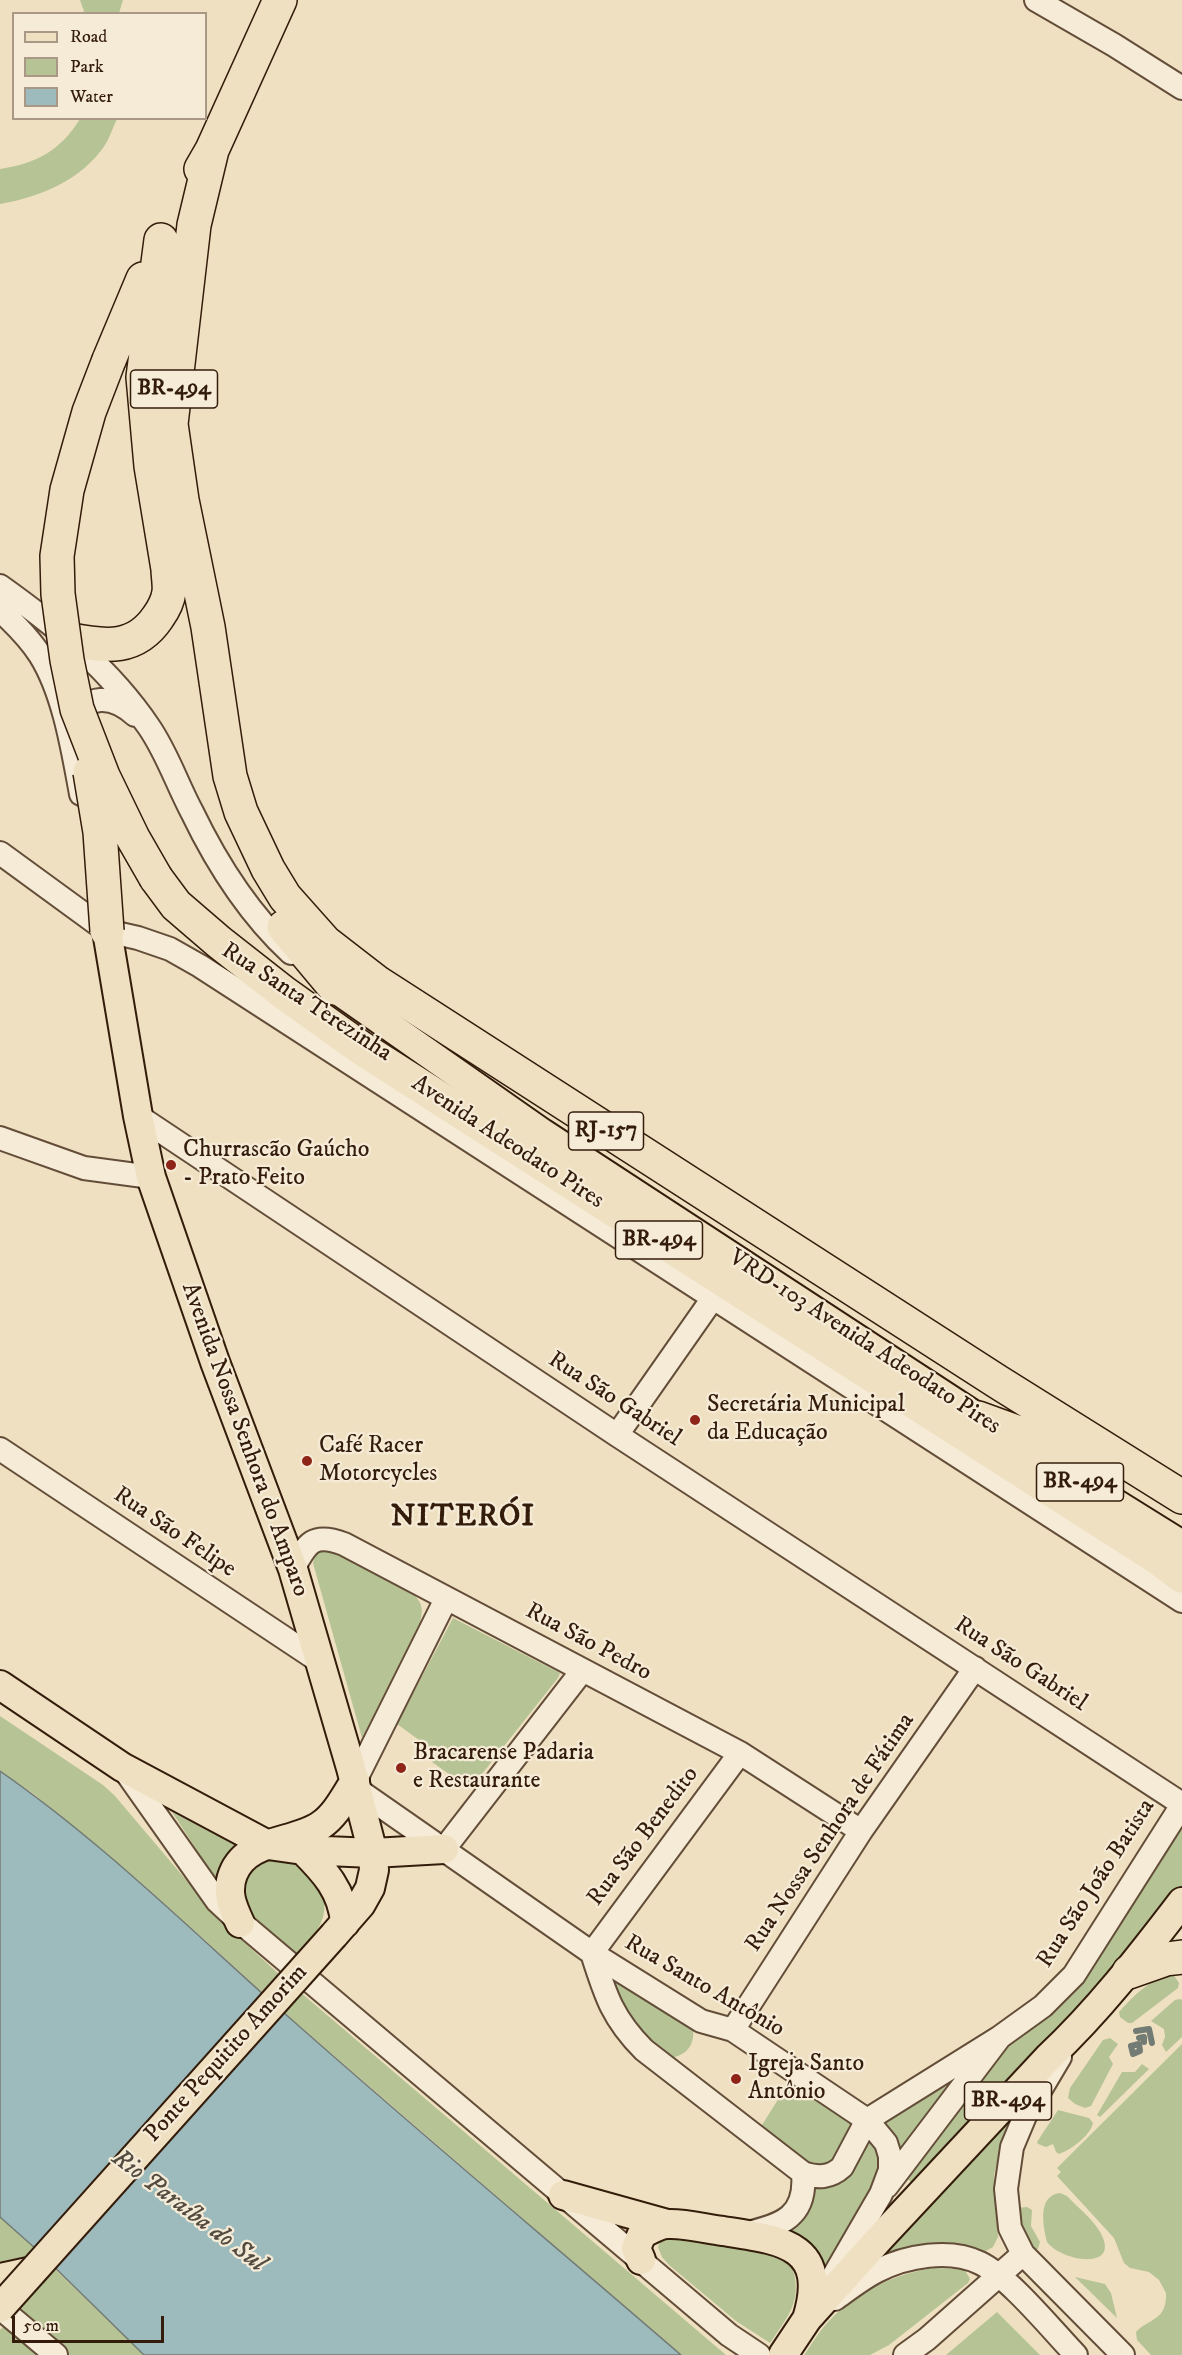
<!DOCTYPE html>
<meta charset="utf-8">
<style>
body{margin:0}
#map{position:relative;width:1182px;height:2355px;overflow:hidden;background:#efe0c1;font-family:"IM FELL DW Pica",serif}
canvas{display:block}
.legend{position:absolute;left:12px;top:12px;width:195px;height:108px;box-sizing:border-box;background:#f5ebd7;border:2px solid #a89885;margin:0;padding:8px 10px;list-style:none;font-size:18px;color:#341c0b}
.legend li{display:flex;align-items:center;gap:12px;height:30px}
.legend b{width:30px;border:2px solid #a89885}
.scale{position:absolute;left:12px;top:2316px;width:152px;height:27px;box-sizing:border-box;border:3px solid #341c0b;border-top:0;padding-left:8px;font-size:18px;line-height:21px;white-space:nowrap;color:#341c0b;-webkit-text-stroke:4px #f5ebd7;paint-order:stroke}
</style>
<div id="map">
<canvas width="1182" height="2355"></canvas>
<ul class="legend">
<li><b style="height:8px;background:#efe0c1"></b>Road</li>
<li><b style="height:16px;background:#b6c395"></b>Park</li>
<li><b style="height:16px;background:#9dbbbc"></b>Water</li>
</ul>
<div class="scale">50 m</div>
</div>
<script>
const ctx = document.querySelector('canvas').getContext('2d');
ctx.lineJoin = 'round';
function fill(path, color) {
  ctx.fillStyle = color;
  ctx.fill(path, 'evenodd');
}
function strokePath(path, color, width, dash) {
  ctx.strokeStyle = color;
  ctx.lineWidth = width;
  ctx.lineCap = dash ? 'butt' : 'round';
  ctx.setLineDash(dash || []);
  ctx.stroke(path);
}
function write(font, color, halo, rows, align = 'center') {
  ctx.font = font + ' "IM FELL DW Pica",serif';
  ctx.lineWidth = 4.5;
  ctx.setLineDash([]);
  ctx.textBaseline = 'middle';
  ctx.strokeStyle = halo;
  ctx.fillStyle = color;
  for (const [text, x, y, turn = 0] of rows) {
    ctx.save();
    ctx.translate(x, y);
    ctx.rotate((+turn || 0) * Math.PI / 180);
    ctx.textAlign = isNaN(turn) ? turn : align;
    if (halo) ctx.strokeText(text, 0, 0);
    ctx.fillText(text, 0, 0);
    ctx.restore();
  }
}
const green = new Path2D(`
 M 80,0 L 123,0 L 119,13 L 85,14 Z
 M 80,119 L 117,119 C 113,127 110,137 105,145 C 82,180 40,197 0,204 L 0,169 C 37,163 60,151 80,119 Z
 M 320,1549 L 332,1549 L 415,1596 C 423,1604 423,1611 420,1622 L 362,1738 L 313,1563 L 316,1552 Z
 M 453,1618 L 560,1673 L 558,1678 L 470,1789 L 432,1762 L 437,1753 L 397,1724 Z
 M 0,1716 L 103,1785 L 115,1796 L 220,1920 L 281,1976 L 264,1994 L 205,1940 L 35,1795 L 0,1771 Z
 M 172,1812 L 240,1847 L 220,1886 Z
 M 1182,1816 L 1182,1897 L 918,2188 L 905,2177 L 997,2053 L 1046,2018 L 1070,1994 Z
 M 257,1858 L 297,1861 C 304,1869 317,1880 321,1890 C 333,1918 312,1939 295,1957 L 250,1918 L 240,1892 Z
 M 601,1964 L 693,2028 C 695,2046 686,2056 669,2058 L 635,2035 Z
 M 1173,1974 L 1179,1983 L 1178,1988 L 1132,2023 L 1128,2023 L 1120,2017 L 1119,2012 C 1133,1996 1151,1978 1173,1974 Z
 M 300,1992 L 726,2355 L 681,2355 L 282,2011 Z
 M 1180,1999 L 1182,2000 L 1182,2037 L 1166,2052 L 1162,2045 L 1165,2037 L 1164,2029 L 1151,2021 L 1175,2000 Z
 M 1110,2038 L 1118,2044 L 1109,2057 L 1113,2064 L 1091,2106 L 1085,2108 L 1075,2104 L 1068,2098 L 1070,2088 L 1103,2040 Z
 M 1182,2044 L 1182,2355 L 1151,2355 L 1137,2340 L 1136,2332 C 1149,2318 1167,2321 1166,2293 L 1159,2280 L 1149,2272 L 1130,2268 L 1124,2263 L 1114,2238 L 1057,2176 L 1061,2172 L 1057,2168 Z
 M 979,2057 L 897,2168 L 878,2120 Z
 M 1142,2064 L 1149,2069 L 1100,2117 L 1097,2115 L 1122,2072 L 1135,2072 Z
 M 794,2074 L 860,2122 L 824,2174 L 757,2133 Z
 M 1058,2110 L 1089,2118 L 1093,2123 C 1091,2135 1071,2150 1059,2154 L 1056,2152 L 1053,2144 L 1046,2147 L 1038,2144 L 1037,2142 Z
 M 1015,2111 L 1001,2145 L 994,2175 L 998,2237 L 993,2247 L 984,2252 L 880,2260 Z
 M 869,2136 L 875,2143 L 880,2158 L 879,2180 L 823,2278 L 781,2229 C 808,2217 813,2212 812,2181 Z
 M 1060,2193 L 1067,2196 C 1078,2208 1097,2222 1103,2238 C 1116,2270 1061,2261 1047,2242 C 1043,2225 1037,2196 1060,2193 Z
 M 1027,2207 L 1032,2210 L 1031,2226 L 1040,2242 L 1038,2249 L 1034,2250 L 1022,2240 L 1017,2208 Z
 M 0,2217 L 36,2249 L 0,2289 Z
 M 670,2236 L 770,2250 L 791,2264 C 804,2299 789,2315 770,2343 L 736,2321 L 669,2265 L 662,2257 L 658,2247 L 661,2239 Z
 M 935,2268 L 964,2269 L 970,2279 L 968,2283 L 889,2345 L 870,2355 L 804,2355 C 812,2344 819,2331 829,2321 C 856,2292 896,2273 935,2268 Z
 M 55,2269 L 144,2355 L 68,2355 L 18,2311 Z
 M 1075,2277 L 1105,2284 L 1111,2293 L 1117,2318 Z
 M 997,2312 L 1040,2355 L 946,2355 Z
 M 6,2324 L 42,2355 L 0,2355 L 0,2330 Z`);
const water = new Path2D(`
 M 0,1771 C 101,1841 191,1930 283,2012 C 414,2128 549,2241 681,2355 L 144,2355 L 36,2249 L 0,2217 Z`);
const stream = new Path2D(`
 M 1136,2031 L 1149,2029 L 1152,2043
 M 1139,2038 L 1144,2037 L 1144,2042
 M 1139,2044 L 1140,2051 L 1133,2054 L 1131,2046 Z`);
const minor = new Path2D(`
 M 1036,0 L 1114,45 L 1182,88
 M 0,586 C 56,626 110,669 149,727 C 167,753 177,784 192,812 C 217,864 249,914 291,953
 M 0,610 C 14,623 30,639 40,655 C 64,693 73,751 81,794
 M 74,724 C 85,692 113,695 135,715
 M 0,853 L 107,931 L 138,938 L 170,949 L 200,966 L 1182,1601
 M 138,1116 L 617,1435 L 1182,1804
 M 0,1138 L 84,1168 L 151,1177
 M 617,1435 L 713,1298
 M 0,1449 L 319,1661
 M 293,1569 C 307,1543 313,1532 344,1544 L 740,1753 L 861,1831
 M 740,1753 L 592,1953 C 605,1994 612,2018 644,2050 L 803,2173 C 818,2178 830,2178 842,2167 L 867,2120 L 1000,2037
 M 123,1768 L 217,1901 L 232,1915 L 729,2335 L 759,2355
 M 355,1781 L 446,1599
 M 358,1790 L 592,1953 L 701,2021 L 733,2030 L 867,2120 L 886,2143 L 890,2156 L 890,2170 L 881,2194 L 830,2282
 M 444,1849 L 582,1671
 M 733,2030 L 861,1831 L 975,1668
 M 1060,2057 L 1025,2116 L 1012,2147 L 1006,2189 L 1010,2228 L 1023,2254 L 1123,2355
 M 887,2186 L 1000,2037 L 1043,2006 L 1074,1975 L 1182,1805
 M 744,2234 C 782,2225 807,2217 803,2173
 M 835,2299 C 849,2289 863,2278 877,2271 C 906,2256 950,2248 980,2263 C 1009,2277 1052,2330 1076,2355
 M 0,2308 L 56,2355
 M 905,2355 L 927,2339 L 1023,2254`);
const major = new Path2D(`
 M 107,931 L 138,1116 L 151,1177 L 215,1362 L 293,1569 L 351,1768 L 373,1853 L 374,1870 L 370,1888 L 361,1904 L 334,1935
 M 335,988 L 542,1133 L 978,1418 L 1182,1545
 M 0,1685 L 122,1767 L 268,1845 L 303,1850 L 373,1853 L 444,1849
 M 303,1850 C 324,1871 343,1891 345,1923
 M 240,1923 C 232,1906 226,1892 233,1874 C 247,1838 294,1844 321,1825 C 336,1815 345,1796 355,1781
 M 563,2195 L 667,2224
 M 641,2260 L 636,2248 L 642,2234 C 650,2230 659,2224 668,2224 C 683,2223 707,2229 723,2231 C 781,2240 830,2244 807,2319
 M 0,2278 L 33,2271
 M 783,2355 L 807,2319 L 879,2239 L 1048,2058 C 1098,2011 1140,1957 1182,1902`);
const highway = new Path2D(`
 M 212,150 L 194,225 L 171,424 L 182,500 L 208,627 L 230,776 L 241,812 L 268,869 L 285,897 L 325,942 L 378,983 L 998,1382 L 1182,1497
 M 201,169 L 212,150 L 280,0
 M 109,360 L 143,279
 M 71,640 C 106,647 136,650 158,617 C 163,610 168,600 169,592 C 170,585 168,576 168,569 L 151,466 L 143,377 L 161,240
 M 156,878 L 176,905 L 219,942 L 284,993 L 361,1048 L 1158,1558 L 1182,1576
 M 284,927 L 335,988
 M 978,1418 L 1099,1462
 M 1129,1972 L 1166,1959 L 1182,1957`);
const majorBridge = new Path2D(`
 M 0,2308 L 334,1935`);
const highwayBridge = new Path2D(`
 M 109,360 L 89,412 L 67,490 L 57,556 L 58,594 L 67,660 L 77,709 L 103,776 L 133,838 L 156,878
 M 90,772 L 100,832 L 107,931`);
const markers = [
 [171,1165,6,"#8f2418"],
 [695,1420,6,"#8f2418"],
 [307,1461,6,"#8f2418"],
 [401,1768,6,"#8f2418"],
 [736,2079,6,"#8f2418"]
];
const shields = [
 [174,389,87],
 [606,1131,75],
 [659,1240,87],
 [1080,1482,87],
 [1008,2101,87]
];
const shieldNames = [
 ["BR-494",174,389],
 ["RJ-157",606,1131],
 ["BR-494",659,1240],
 ["BR-494",1080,1482],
 ["BR-494",1008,2101]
];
const streetNames = [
 ["Rua Santa Terezinha",306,1003,33],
 ["Avenida Adeodato Pires",507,1143,33],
 ["VRD-103 Avenida Adeodato Pires",864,1343,33],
 ["Rua São Gabriel",614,1400,33],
 ["Avenida Nossa Senhora do Amparo",244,1440,70],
 ["Rua São Felipe",174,1533,34],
 ["Rua São Pedro",588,1643,28],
 ["Rua São Gabriel",1020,1665,33],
 ["Rua Nossa Senhora de Fátima",831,1833,-56],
 ["Rua São Benedito",644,1837,-53],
 ["Rua São João Batista",1097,1884,-57],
 ["Rua Santo Antônio",704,1987,30],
 ["Ponte Pequitito Amorim",227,2054,-48]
];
const poiNames = [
 ["Churrascão Gaúcho",183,1151],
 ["- Prato Feito",183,1179],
 ["Secretária Municipal",707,1406],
 ["da Educação",707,1434],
 ["Café Racer",319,1447],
 ["Motorcycles",319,1475],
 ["Bracarense Padaria",413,1754],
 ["e Restaurante",413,1782],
 ["Igreja Santo",748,2065],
 ["Antônio",748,2093]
];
const waterNames = [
 ["Rio Paraíba do Sul",188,2212,37]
];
const districtNames = [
 ["NITERÓI",463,1519]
];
fill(green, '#b6c395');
fill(water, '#9dbbbc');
strokePath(water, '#737b75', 1.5);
strokePath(stream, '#737b75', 6);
strokePath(minor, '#634d38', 26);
strokePath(major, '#341c0b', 32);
strokePath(highway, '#341c0b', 36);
strokePath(minor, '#f5ebd7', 22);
strokePath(major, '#efe0c1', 28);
strokePath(highway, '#efe0c1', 33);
strokePath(majorBridge, '#341c0b', 32, []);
strokePath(highwayBridge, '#341c0b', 36, []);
strokePath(majorBridge, '#efe0c1', 28);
strokePath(highwayBridge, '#efe0c1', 33);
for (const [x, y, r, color] of markers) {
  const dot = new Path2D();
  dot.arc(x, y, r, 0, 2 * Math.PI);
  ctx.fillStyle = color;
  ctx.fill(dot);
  strokePath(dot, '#f5ebd7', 2);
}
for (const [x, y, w] of shields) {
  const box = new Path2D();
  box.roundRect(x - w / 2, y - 19, w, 38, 4.5);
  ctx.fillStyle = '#f5ebd7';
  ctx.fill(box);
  strokePath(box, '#341c0b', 1.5);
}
write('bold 22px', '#341c0b', null, shieldNames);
write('24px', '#341c0b', '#f5ebd7', streetNames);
write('24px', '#341c0b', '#f5ebd7', poiNames, 'left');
write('italic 26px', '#544c40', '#f5ebd7', waterNames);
ctx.letterSpacing = '1.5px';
write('bold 30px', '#341c0b', '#f5ebd7', districtNames);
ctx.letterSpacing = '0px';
</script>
